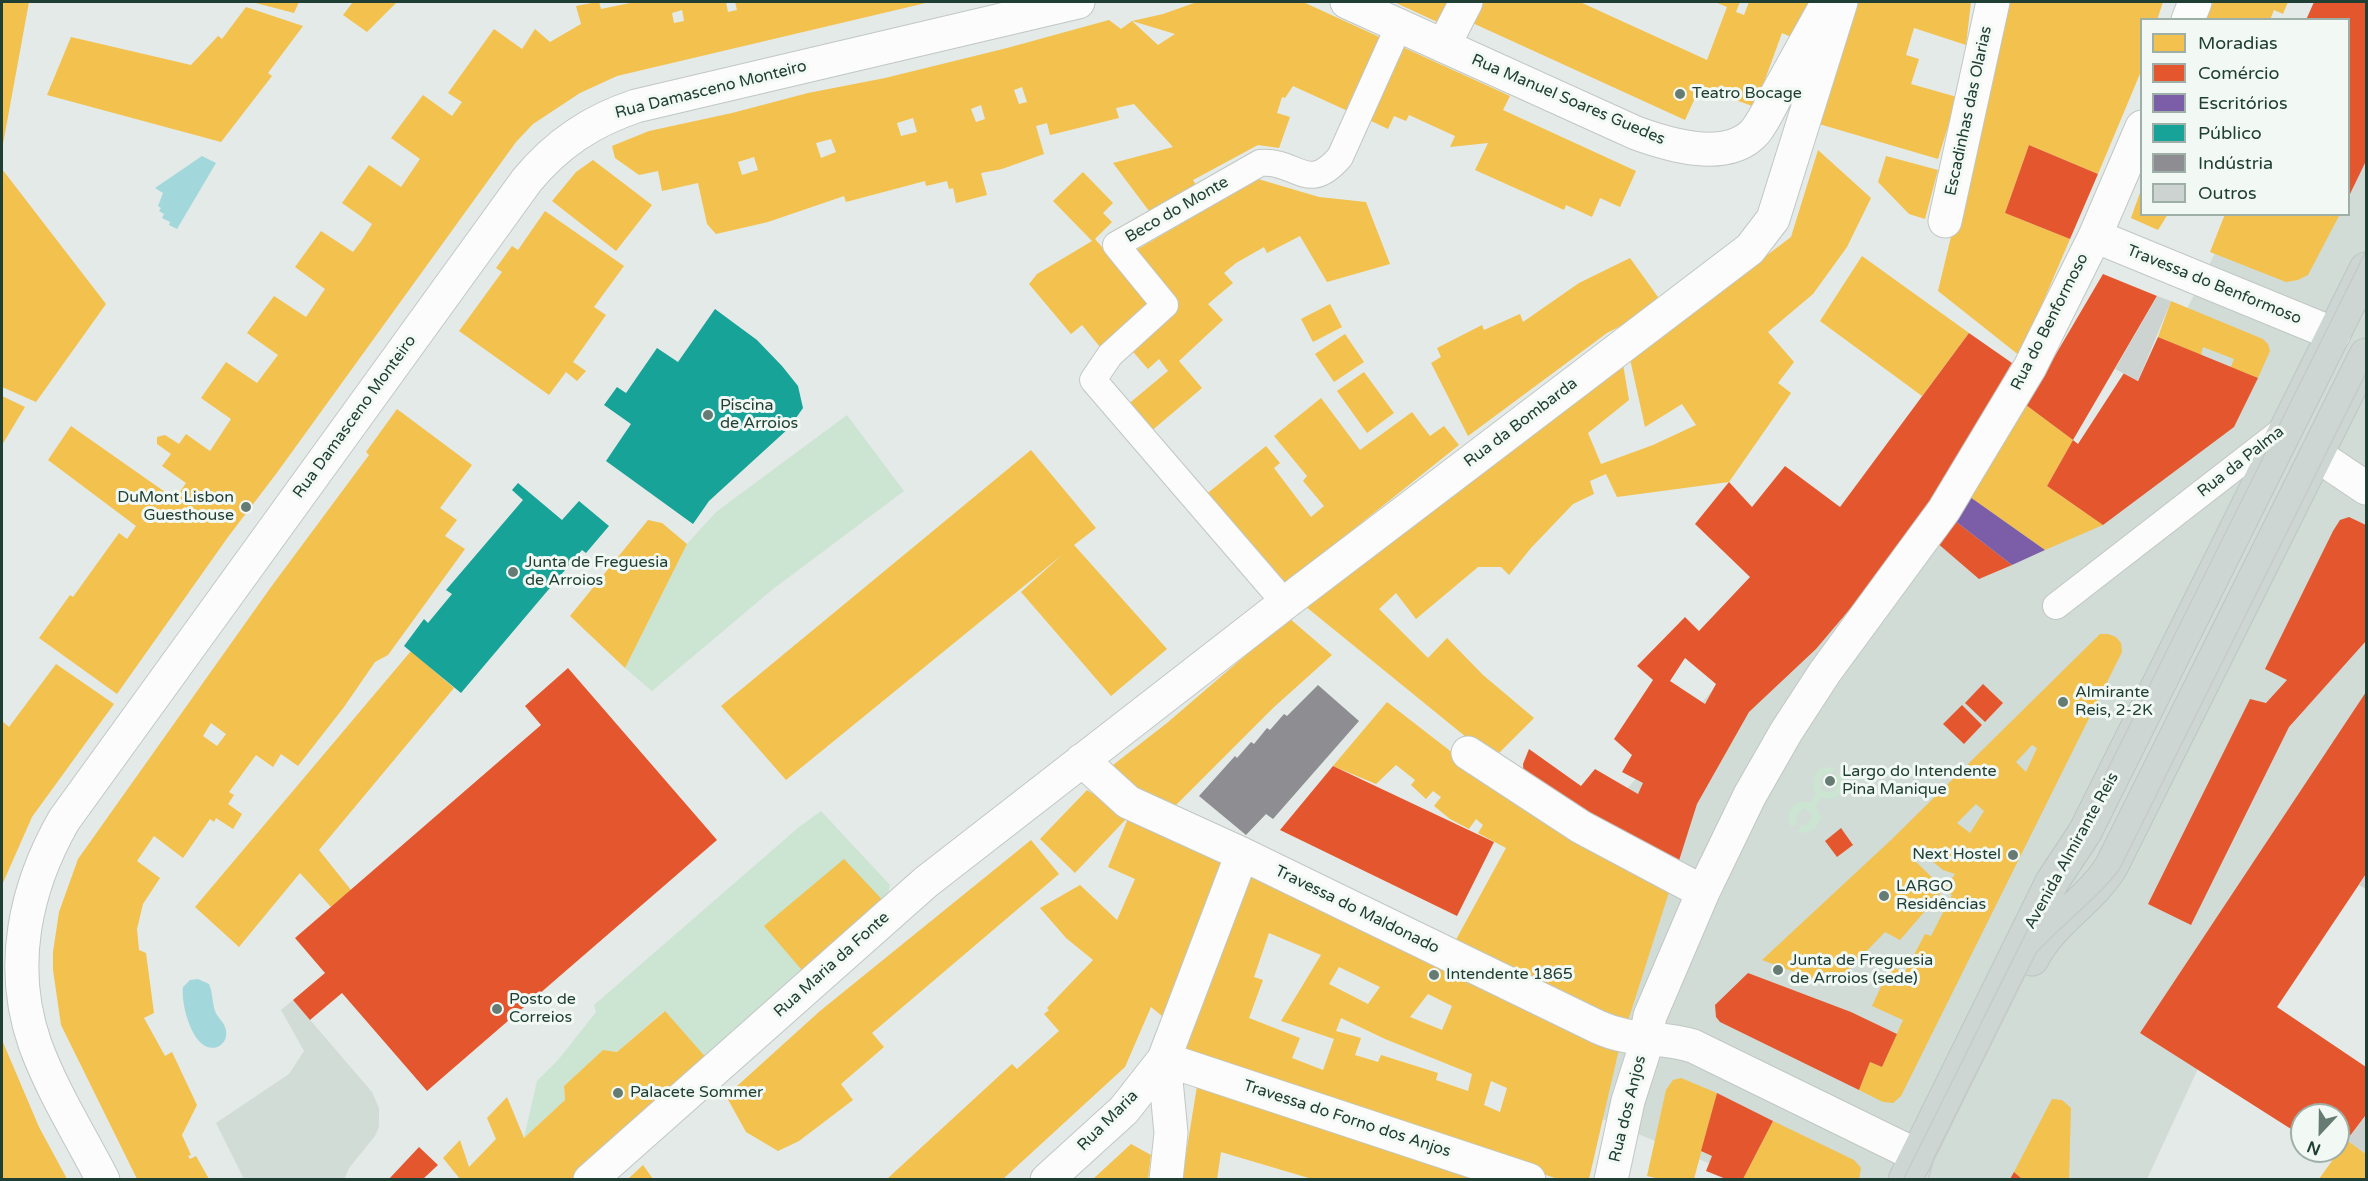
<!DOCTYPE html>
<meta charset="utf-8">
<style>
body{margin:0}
#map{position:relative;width:2368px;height:1181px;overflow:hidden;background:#e4eae7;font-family:"Varela Round",sans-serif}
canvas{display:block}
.frame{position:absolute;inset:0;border:3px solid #203f34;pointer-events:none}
.legend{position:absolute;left:2140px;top:18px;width:210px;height:198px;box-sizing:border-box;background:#f2f9f5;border:2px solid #9eafa8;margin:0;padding:8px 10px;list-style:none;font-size:18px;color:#203f34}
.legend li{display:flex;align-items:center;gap:12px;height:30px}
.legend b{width:30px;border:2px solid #9eafa8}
.north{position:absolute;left:2290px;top:1103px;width:60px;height:60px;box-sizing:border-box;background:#f2f9f5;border:2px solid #9eafa8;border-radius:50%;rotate:202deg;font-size:16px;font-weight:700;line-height:24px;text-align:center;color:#203f34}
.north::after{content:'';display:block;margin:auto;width:21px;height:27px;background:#657b73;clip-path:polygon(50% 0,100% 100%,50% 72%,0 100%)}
</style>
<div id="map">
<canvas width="2368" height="1181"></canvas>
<div class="frame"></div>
<ul class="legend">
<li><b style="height:16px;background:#f2c14e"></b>Moradias</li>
<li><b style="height:16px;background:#e4572e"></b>Comércio</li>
<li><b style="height:16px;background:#7b5ea7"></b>Escritórios</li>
<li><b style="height:16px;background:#17a398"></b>Público</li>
<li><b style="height:16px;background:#8d8d92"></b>Indústria</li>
<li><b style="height:16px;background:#ccd3d0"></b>Outros</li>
</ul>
<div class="north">N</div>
</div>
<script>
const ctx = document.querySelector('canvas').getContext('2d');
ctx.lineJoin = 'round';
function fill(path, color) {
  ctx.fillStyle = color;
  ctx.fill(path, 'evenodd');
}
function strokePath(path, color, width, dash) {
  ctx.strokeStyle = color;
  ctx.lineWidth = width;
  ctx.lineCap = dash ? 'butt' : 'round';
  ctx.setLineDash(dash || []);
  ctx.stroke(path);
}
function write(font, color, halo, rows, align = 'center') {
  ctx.font = font + ' "Varela Round",sans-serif';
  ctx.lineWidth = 6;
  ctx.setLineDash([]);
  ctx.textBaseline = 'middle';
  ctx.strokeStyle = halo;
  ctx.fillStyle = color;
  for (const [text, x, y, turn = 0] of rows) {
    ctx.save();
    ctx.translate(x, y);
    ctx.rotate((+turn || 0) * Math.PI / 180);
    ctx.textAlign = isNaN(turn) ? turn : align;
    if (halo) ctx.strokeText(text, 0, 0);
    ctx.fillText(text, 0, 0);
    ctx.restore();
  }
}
const built = new Path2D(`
 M 2340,2 L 2366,2 L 2366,706 L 2147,1179 L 1721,1179 L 1725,1170 L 1503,1078 L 1613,805 L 1938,430 L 2079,524 L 2234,215 L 2348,214 L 2348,20 L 2331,19 Z
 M 293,1000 L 372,1092 L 379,1108 L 379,1127 L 375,1136 L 349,1168 L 344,1180 L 244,1179 L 216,1123 L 289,1074 L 304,1051 L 281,1010 Z`);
const green = new Path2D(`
 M 847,415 L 904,491 L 773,589 L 652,691 L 625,668 L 687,544 L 716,512 Z
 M 1823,767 L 1835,768 L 1831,774 L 1825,774 L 1820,779 L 1821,790 L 1828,792 L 1835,790 L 1838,783 L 1836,778 L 1840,772 C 1847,783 1845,792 1834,799 L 1821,798 L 1816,805 L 1821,818 L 1815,829 L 1804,833 L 1797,832 L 1803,824 L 1806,826 L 1813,815 L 1803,808 L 1795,818 L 1798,820 L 1792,828 C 1785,818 1788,808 1798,802 L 1811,802 L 1816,794 C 1810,783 1812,774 1823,767 Z
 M 821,811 L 890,885 L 887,898 L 709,1061 L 664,1011 L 617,1052 L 603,1050 L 564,1086 L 565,1100 L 524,1138 L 537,1081 L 558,1060 L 596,1012 L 594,1005 L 799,827 Z`);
const water = new Path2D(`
 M 202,156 L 216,163 L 177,229 L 169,225 L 170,222 L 162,218 L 164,214 L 159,211 L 161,208 L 158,206 L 163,193 L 155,188 Z
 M 198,979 L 209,984 C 213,993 212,1002 215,1011 C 217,1017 223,1021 225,1027 C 231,1043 214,1055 201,1043 C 189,1032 181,1002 183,987 L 190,980 Z`);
const homes = new Path2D(`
 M 2,2 L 29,2 L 3,144 L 2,144 Z
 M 252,2 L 299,2 L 294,13 Z
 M 353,2 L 397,2 L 367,32 L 343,15 Z
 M 597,2 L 599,2 L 601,9 L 635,2 L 726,2 L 728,12 L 737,10 L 735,2 L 930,2 L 617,76 L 580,93 L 533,124 L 516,142 L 276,474 L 228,537 L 117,694 L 39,638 L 70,595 L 73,597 L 119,533 L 127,539 L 136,526 L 48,460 L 71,426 L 175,499 L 186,483 L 162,466 L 171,454 L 157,444 L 157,437 L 165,435 L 179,444 L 186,434 L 210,451 L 231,419 L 201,398 L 226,362 L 257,383 L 278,355 L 247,333 L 274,296 L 306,317 L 325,289 L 295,267 L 321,231 L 353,252 L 362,240 L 372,224 L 342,203 L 369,165 L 401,187 L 420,159 L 391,138 L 423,95 L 452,116 L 462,102 L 448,93 L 494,29 L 522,49 L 535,29 L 550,42 L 581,24 L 576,6 ZM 682,10 L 684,21 L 674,23 L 672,13 Z
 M 1197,2 L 1303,2 L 1386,40 L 1350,112 L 1293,86 L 1285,98 L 1282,97 L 1277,113 L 1290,117 L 1279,148 L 1258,145 L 1193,180 L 1196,185 L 1154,211 L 1149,211 L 1113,163 L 1173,147 L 1134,104 L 1116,108 L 1119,118 L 1050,135 L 1047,123 L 1036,126 L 1044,154 L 1002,169 L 981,173 L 987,195 L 956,203 L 953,188 L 949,189 L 947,181 L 926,186 L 925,181 L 846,202 L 844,196 L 768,222 L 716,234 L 707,224 L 698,183 L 662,191 L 658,171 L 639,175 L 615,158 L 612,146 L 649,131 L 732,113 L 808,93 L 885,78 L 1007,48 L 1109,20 L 1121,29 L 1132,21 L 1158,45 L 1175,34 L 1132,21 L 1163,14 ZM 1022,87 L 1027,102 L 1019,104 L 1014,90 ZM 981,105 L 985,119 L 976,122 L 971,109 ZM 913,118 L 917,132 L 901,136 L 897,123 ZM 831,139 L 836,152 L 821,158 L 816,143 ZM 754,157 L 758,170 L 742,175 L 738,162 Z
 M 1394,2 L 1457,2 L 1446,26 Z
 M 1475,2 L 1580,2 L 1707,60 L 1727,7 L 1715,2 L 1740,2 L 1736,12 L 1744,15 L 1749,2 L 1810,2 L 1791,37 L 1782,33 L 1755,107 L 1700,87 L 1685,120 L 1466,20 Z
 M 1857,2 L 1971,2 L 1966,45 L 1914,28 L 1906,55 L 1919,59 L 1911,84 L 1957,97 L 1938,159 L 1819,124 Z
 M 2007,2 L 2163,2 L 2157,20 L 2142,20 L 2142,69 L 2098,174 L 2029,145 L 2005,213 L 2070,239 L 2020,356 L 1938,291 Z
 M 2213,2 L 2288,2 L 2283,14 L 2274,10 L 2270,20 L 2205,20 Z
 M 246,7 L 303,26 L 268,73 L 272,76 L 221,142 L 47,95 L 71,37 L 191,65 L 218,36 L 222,39 Z
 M 1398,45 L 1510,96 L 1503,110 L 1636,171 L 1620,207 L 1600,198 L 1592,217 L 1566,205 L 1564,210 L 1475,170 L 1488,143 L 1450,147 L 1455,136 L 1409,115 L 1406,121 L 1394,116 L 1388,129 L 1365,118 Z
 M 1818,150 L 1871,198 L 1847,247 L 1813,294 L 1768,332 L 1794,362 L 1778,383 L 1791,393 L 1729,482 L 1617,497 L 1606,474 L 1590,481 L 1594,494 L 1573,504 L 1531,548 L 1509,575 L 1501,567 L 1478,567 L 1416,619 L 1396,593 L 1379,609 L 1428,658 L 1447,638 L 1483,675 L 1534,718 L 1493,759 L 1305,606 L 1369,560 L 1623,364 L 1629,400 L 1588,433 L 1601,464 L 1653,445 L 1696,425 L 1682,404 L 1645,427 L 1630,359 L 1791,237 Z
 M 1886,156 L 1938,170 L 1925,219 L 1909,214 L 1878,182 Z
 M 593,160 L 652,205 L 616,251 L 552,201 L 576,172 Z
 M 2,169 L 106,304 L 36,402 L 2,387 L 2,309 L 3,307 L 2,304 Z
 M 1083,172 L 1113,203 L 1103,213 L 1112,222 L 1095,239 L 1156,310 L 1105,353 L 1082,325 L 1071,334 L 1029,284 L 1037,274 L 1092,241 L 1053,201 Z
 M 1258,179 L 1319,197 L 1366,202 L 1390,264 L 1327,282 L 1300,236 L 1267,253 L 1264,247 L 1236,263 L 1224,273 L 1233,283 L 1208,304 L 1223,320 L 1179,361 L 1202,388 L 1149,433 L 1126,406 L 1168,371 L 1159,359 L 1148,369 L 1127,345 L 1172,304 L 1131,253 Z
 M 2141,190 L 2142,214 L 2168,214 L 2158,230 L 2131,218 Z
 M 545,211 L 624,266 L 594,307 L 606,315 L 573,362 L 586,371 L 577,381 L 566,372 L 549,395 L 459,331 L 502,272 L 496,268 L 512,246 L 518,250 Z
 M 2225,214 L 2340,214 L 2308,275 L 2298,280 L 2286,282 L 2210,252 Z
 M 1862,256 L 1969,333 L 1922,396 L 1820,321 Z
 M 1630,258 L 1663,304 L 1607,333 L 1468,436 L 1431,363 L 1441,357 L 1437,348 L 1482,325 L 1484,330 L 1520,314 L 1523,322 L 1579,283 Z
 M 2171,301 L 2263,339 L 2268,344 L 2270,351 L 2258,378 L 2231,367 L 2234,359 L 2203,347 L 2201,355 L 2158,337 Z
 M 1330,304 L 1342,327 L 1313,342 L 1301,319 Z
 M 1345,334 L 1364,362 L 1334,382 L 1315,354 Z
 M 1364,372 L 1394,413 L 1367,433 L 1337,391 Z
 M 2,396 L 25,407 L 2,445 Z
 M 1321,398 L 1360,450 L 1412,412 L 1430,436 L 1444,426 L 1459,445 L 1281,587 L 1204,496 L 1266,446 L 1280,463 L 1274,468 L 1311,517 L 1324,506 L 1303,481 L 1307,476 L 1274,436 Z
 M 2026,405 L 2073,440 L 2047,486 L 2103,525 L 2045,550 L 1970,497 Z
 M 397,409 L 472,465 L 440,508 L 457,520 L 445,536 L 465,549 L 388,655 L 375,662 L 344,707 L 298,766 L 281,754 L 273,767 L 256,755 L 229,792 L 234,795 L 228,804 L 242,814 L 233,829 L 216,818 L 214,822 L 210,819 L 183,858 L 154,836 L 137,861 L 160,878 L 143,904 L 137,929 L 139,950 L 146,953 L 154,1013 L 144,1018 L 165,1056 L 172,1052 L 197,1105 L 182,1135 L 191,1155 L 188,1156 L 190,1159 L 196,1156 L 209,1179 L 137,1179 L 61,1025 L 53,970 L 53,952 L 59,912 L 78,859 L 271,587 L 369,455 L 366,452 ZM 211,723 L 226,734 L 217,746 L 203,736 Z
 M 1031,450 L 1096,528 L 1074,545 L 1167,649 L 1111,696 L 1021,592 L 1062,555 L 786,780 L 721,706 Z
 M 648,520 L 662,523 L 687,544 L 625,668 L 570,616 Z
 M 1289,618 L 1332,655 L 1273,708 L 1173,808 L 1111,775 L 1113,765 L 1167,723 Z
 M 2100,634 L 2108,634 L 2116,637 L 2121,643 L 2122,652 L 1901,1096 L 1893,1103 L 1883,1102 L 1859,1090 L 1870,1062 L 1882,1067 L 1903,1020 L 1872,1006 L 1891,965 L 1904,974 L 1925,934 L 1931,936 L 1952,895 L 1944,889 L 1955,874 L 1943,870 L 1921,852 L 1914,860 L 1944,889 L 1900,940 L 1885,932 L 1833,986 L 1762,960 L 1891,840 ZM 2032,745 L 2037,748 L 2026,772 L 2016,762 ZM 1976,804 L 1984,811 L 1970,833 L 1957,823 Z
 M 411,651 L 454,688 L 319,850 L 351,890 L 331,907 L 300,873 L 239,947 L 195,907 Z
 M 56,664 L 114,704 L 32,817 L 2,885 L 2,721 L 9,727 Z
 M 1387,702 L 1520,805 L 1670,889 L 1626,1027 L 1452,947 L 1506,848 L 1478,833 L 1483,825 L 1476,819 L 1469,829 L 1450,819 L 1434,806 L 1441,797 L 1433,791 L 1426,799 L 1411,785 L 1415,780 L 1396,765 L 1376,784 L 1333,766 Z
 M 1087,790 L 1129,816 L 1228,864 L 1162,1016 L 1151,1007 L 1125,1067 L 1003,1179 L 887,1179 L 1012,1064 L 1017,1069 L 1059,1031 L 1044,1014 L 1049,1010 L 1047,1008 L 1093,960 L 1066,938 L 1040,908 L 1080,885 L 1117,920 L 1135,879 L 1108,867 L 1129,816 L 1075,873 L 1040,839 Z
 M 1031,840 L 1059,874 L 872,1033 L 884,1047 L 841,1084 L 853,1100 L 799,1141 L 778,1151 L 746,1132 L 726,1096 L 820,1011 Z
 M 844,859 L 889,907 L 807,976 L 764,926 Z
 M 1246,870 L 1619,1049 L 1589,1179 L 1558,1179 L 1178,1053 ZM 1269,933 L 1321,955 L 1281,1021 L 1334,1039 L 1323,1070 L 1292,1058 L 1300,1038 L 1249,1018 L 1263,980 L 1254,977 ZM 1339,967 L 1380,987 L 1368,1004 L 1329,984 ZM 1428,994 L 1452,1006 L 1442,1030 L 1410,1017 ZM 1341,1018 L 1385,1039 L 1472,1074 L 1468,1091 L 1436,1080 L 1438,1073 L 1381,1055 L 1378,1062 L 1355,1055 L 1361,1038 L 1336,1031 ZM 1491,1081 L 1507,1088 L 1500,1112 L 1484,1105 Z
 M 665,1011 L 709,1061 L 572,1179 L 460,1179 L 443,1158 L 460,1140 L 469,1167 L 496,1139 L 487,1118 L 507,1097 L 524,1138 L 565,1100 L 564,1086 L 603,1050 L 617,1052 Z
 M 2,1040 L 39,1127 L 67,1179 L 2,1179 Z
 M 1681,1078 L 1717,1093 L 1694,1179 L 1660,1179 L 1647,1176 L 1666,1090 L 1673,1080 Z
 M 1197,1086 L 1502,1179 L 1312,1179 L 1221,1152 L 1217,1179 L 1182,1179 Z
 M 2052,1099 L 2062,1100 L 2071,1108 L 2069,1179 L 2022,1179 L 2014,1172 Z
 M 1773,1121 L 1854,1160 L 1861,1168 L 1859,1179 L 1743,1179 Z
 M 2347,1140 L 2366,1154 L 2366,1179 L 2319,1179 Z
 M 1131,1144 L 1151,1155 L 1148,1179 L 1093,1179 Z
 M 643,1165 L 653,1179 L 628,1179 Z`);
const shops = new Path2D(`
 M 2314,2 L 2366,2 L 2366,161 L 2350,194 L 2349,193 L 2349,20 L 2306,20 Z
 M 2029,145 L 2098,174 L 2070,239 L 2005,213 Z
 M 2103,274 L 2157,296 L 2073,440 L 2026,405 Z
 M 1969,333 L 2012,363 L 1944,482 L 1946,483 L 1855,603 L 1816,649 L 1749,712 L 1697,804 L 1676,870 L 1524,779 L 1523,764 L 1529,749 L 1581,786 L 1595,769 L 1638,794 L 1643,783 L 1622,772 L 1632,755 L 1614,739 L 1653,680 L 1637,666 L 1685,617 L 1699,631 L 1750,577 L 1695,524 L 1729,482 L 1752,507 L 1785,466 L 1840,507 ZM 1685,658 L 1716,684 L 1705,704 L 1670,681 Z
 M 2158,337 L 2258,378 L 2234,427 L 2103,525 L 2047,486 L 2073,440 L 2078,444 L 2124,373 L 2138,381 Z
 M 2349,517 L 2366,525 L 2366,641 L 2289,727 L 2191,925 L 2148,904 L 2250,699 L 2266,703 L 2287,680 L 2265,669 L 2333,531 L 2340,520 Z
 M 1954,520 L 2012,565 L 1979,579 L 1936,542 Z
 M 568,668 L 717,840 L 427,1091 L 342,993 L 310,1020 L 293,1000 L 325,973 L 295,938 L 541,725 L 525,706 Z
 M 1983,684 L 2003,703 L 1985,722 L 1965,703 Z
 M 2366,692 L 2366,874 L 2277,1007 L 2366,1067 L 2366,1115 L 2334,1157 L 2325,1151 L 2338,1151 L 2338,1115 L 2302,1115 L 2302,1136 L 2140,1033 Z
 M 1962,705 L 1982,725 L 1964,744 L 1943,724 Z
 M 1333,766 L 1494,842 L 1457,916 L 1280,830 Z
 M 1841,828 L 1853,845 L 1837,857 L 1825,841 Z
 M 1748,973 L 1851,1012 L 1897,1034 L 1882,1067 L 1870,1062 L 1859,1090 L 1720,1022 L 1716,1017 L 1715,1005 Z
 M 1717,1093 L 1773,1121 L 1743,1179 L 1726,1179 L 1706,1171 L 1712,1156 L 1701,1151 Z
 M 419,1147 L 438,1165 L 423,1179 L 389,1179 Z
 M 2014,1172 L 2022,1179 L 2010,1179 Z`);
const offices = new Path2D(`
 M 1970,497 L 2045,550 L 2012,565 L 1954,520 Z`);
const public = new Path2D(`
 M 715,309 L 757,340 L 782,366 L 798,386 L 803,408 L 789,428 L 709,501 L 693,524 L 606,461 L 631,424 L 604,405 L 617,387 L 626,393 L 657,348 L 678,362 Z
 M 518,483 L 562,520 L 579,501 L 609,526 L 586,553 L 582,550 L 461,693 L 404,646 L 424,619 L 428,623 L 452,594 L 446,590 L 523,500 L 512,490 Z`);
const industry = new Path2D(`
 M 1318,685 L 1359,721 L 1273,819 L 1266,814 L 1246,835 L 1199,796 L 1235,756 L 1237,758 L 1251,742 L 1254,744 L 1267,728 L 1270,730 L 1284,714 L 1287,716 Z`);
const building = new Path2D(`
 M 2157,296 L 2171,301 L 2138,381 L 2115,369 Z
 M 2366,874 L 2366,889 L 2359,885 Z
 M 2366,1115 L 2366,1154 L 2347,1140 Z`);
const pedestrian = new Path2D(`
 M 1285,603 L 1093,380 L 1110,355 L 1165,305 L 1116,245 L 1260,163 C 1298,160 1307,195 1340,157 L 1394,37 L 1401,26
 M 2056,606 L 2283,430`);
const minor = new Path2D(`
 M 1347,2 L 1636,133 C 1669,145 1727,163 1755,132 C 1764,121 1771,105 1778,92 C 1793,65 1808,38 1823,11
 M 2188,20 L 2195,2
 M 1444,45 L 1466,2
 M 1945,221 L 1993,2
 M 2095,236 L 2334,334
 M 2317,455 L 2366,488
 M 1468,753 L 1581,827 L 1703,892
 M 1082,760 L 1128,802 L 1242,854 L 1598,1027 C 1633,1043 1659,1035 1693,1046 L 1916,1155
 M 1164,1059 L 1529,1180
 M 1164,1059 L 1171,1133 L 1166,1180
 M 103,1180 C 80,1135 52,1091 35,1044 C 8,967 25,888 64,820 L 527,180 C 557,144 591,121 636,106 L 1078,2
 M 590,1180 L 926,882 L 1285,603 L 1750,249 L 1773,219 L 1841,2
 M 1047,1180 L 1124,1110 L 1164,1059 L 1242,854
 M 1611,1180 L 1628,1101 L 1643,1054 L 1650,1016 L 1703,892 L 1750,795 L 1786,732 L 1825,672 L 1944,510 L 2030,367 L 2095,236 L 2142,127`);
const primary = new Path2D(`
 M 2032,959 C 2052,920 2089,902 2111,867 L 2366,355
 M 1905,1180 L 2052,882 L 2085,832 L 2366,269`);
const tram = new Path2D(`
 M 1903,1180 L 2366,251
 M 1928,1180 L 1934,1158 L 2036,953 C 2062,924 2095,901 2119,870 L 2366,373`);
const markers = [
 [1680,94,6,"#657b73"],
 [708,415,6,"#657b73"],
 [246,507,6,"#657b73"],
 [513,572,6,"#657b73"],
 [2063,702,6,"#657b73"],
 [1830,781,6,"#657b73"],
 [2013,855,6,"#657b73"],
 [1884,896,6,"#657b73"],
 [1778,970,6,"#657b73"],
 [1434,975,6,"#657b73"],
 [497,1009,6,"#657b73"],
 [618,1093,6,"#657b73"]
];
const streetNames = [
 ["Rua Damasceno Monteiro",711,90,-14],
 ["Rua Manuel Soares Guedes",1568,100,23],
 ["Escadinhas das Olarias",1969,111,-78],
 ["Beco do Monte",1177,210,-30],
 ["Travessa do Benformoso",2214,285,22],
 ["Rua do Benformoso",2050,322,-63],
 ["Rua Damasceno Monteiro",355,417,-54],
 ["Rua da Bombarda",1521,423,-37],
 ["Rua da Palma",2241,462,-38],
 ["Avenida Almirante Reis",2072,851,-61],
 ["Travessa do Maldonado",1357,910,26],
 ["Rua Maria da Fonte",832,965,-42],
 ["Rua dos Anjos",1628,1109,-76],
 ["Travessa do Forno dos Anjos",1347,1119,18],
 ["Rua Maria",1108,1121,-45]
];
const poiNames = [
 ["Teatro Bocage",1692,94],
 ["Piscina",720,406],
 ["de Arroios",720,424],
 ["DuMont Lisbon",234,498,"right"],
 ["Guesthouse",234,516,"right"],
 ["Junta de Freguesia",525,563],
 ["de Arroios",525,581],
 ["Almirante",2075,693],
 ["Reis, 2-2K",2075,711],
 ["Largo do Intendente",1842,772],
 ["Pina Manique",1842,790],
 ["Next Hostel",2001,855,"right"],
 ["LARGO",1896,887],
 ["Residências",1896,905],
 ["Junta de Freguesia",1790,961],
 ["de Arroios (sede)",1790,979],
 ["Intendente 1865",1446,975],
 ["Posto de",509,1000],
 ["Correios",509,1018],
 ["Palacete Sommer",630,1093]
];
fill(built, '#d1dcd7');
fill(green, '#cce4d2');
fill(water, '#a2d7db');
fill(homes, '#f2c14e');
fill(shops, '#e4572e');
fill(offices, '#7b5ea7');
fill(public, '#17a398');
fill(industry, '#8d8d92');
fill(building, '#ccd3d0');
strokePath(pedestrian, '#c1c7c4', 28);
strokePath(minor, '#c1c7c4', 35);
strokePath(primary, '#bcc6c2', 35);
strokePath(pedestrian, '#fbfcfb', 26);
strokePath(minor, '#fbfcfb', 33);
strokePath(primary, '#cdd6d3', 33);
strokePath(tram, '#c6cbc9', 1.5);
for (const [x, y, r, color] of markers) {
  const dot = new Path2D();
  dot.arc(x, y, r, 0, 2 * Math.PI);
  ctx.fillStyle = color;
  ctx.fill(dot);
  strokePath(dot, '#f2f9f5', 2);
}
write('16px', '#203f34', '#f2f9f5', streetNames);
write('16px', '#203f34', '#f2f9f5', poiNames, 'left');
</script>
